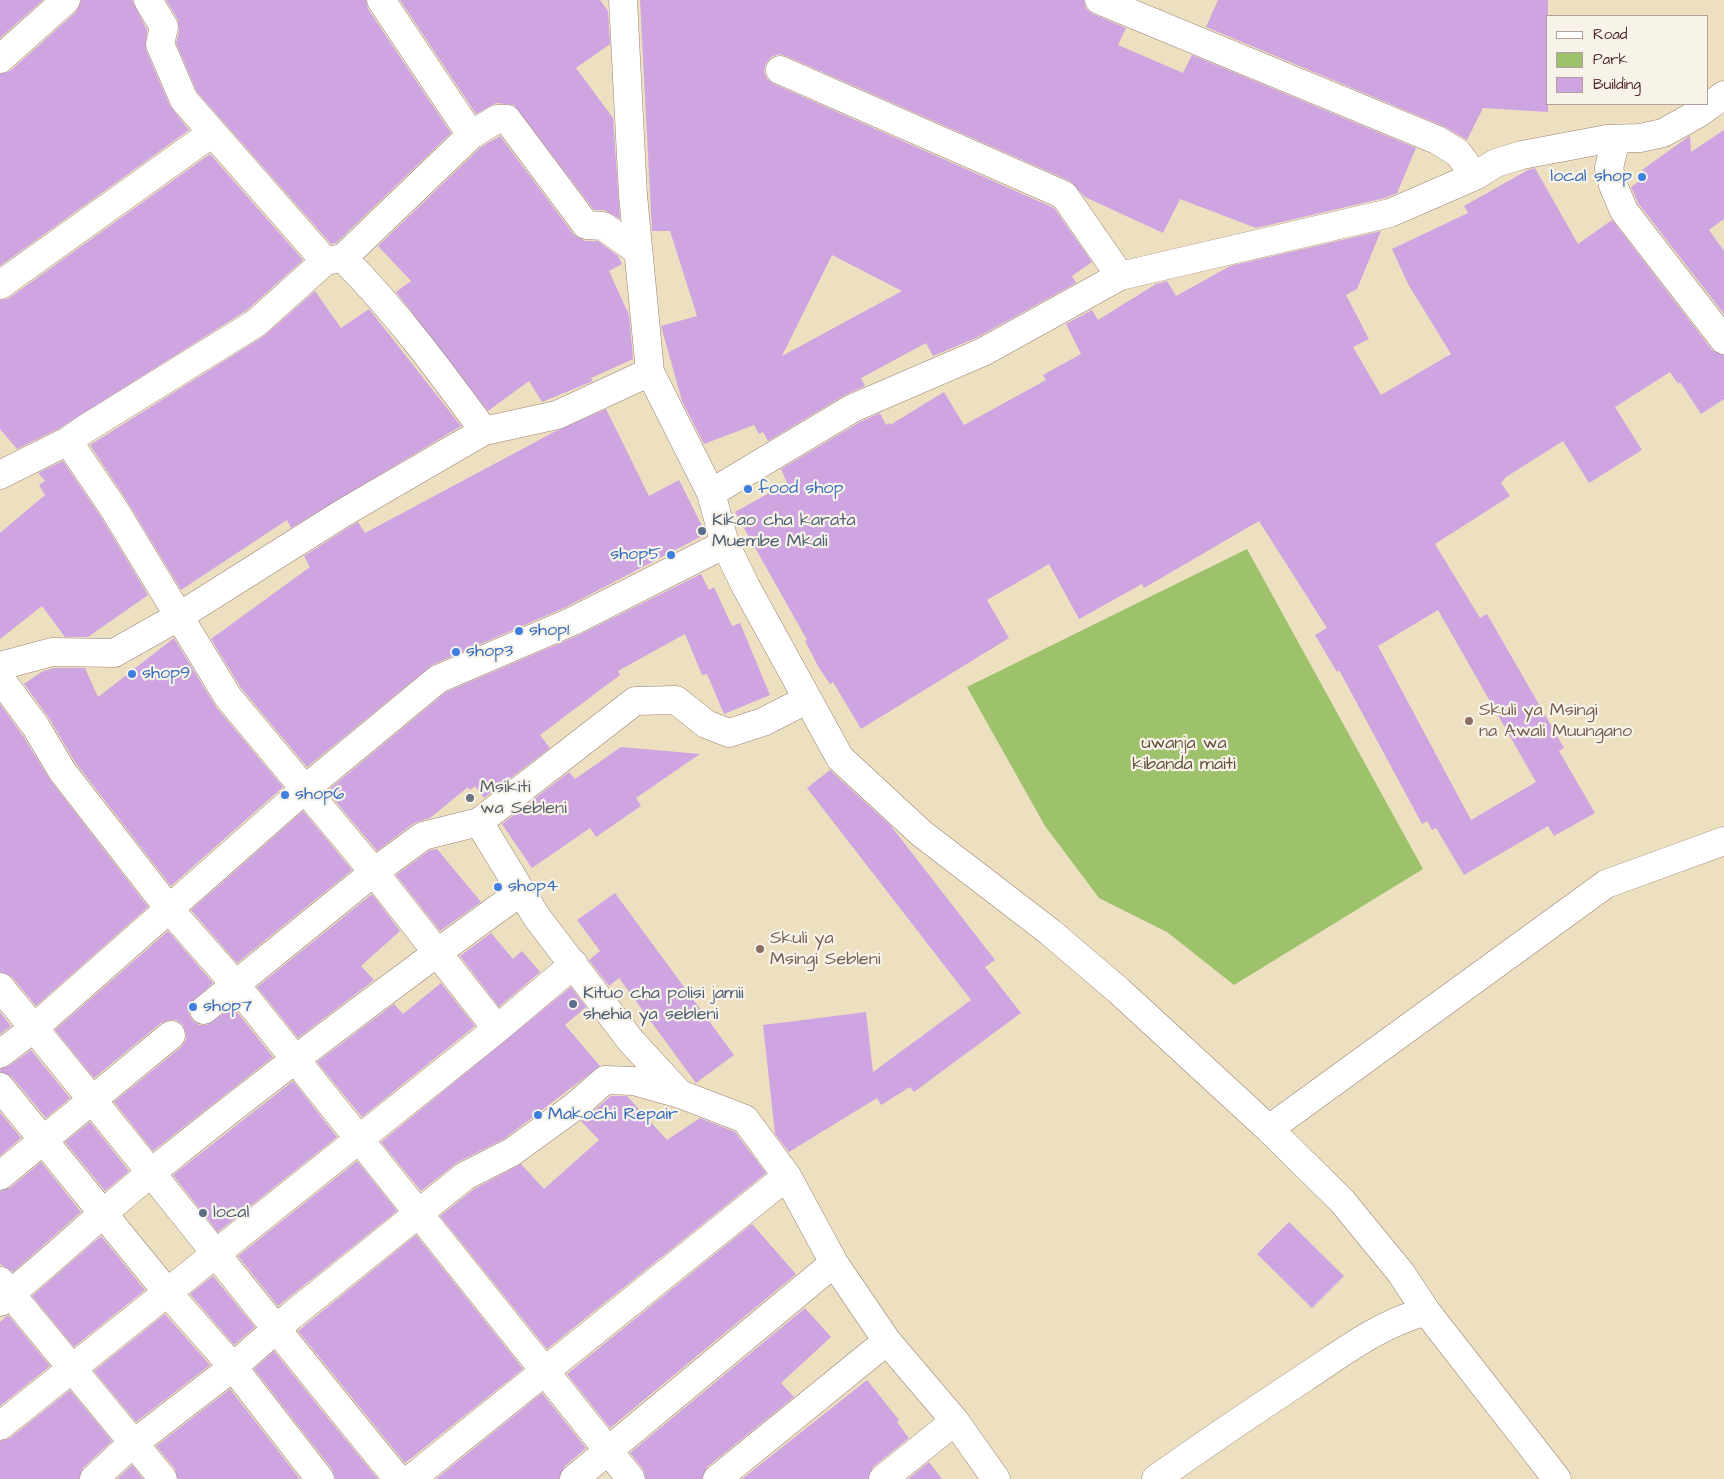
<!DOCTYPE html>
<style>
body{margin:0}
#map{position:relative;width:1724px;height:1479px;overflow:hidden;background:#ede0c0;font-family:"Architects Daughter",sans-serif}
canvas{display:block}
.legend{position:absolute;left:1546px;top:15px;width:162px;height:90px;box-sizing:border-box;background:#f7f3e8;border:1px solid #b29e9c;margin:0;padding:6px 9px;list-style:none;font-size:15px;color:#4a1f2b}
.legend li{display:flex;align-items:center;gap:10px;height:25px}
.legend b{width:25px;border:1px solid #b29e9c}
</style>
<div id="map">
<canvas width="1724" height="1479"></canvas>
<ul class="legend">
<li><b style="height:6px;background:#fff"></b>Road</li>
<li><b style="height:14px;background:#9ec16b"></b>Park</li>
<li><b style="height:14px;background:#cea5e1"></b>Building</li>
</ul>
</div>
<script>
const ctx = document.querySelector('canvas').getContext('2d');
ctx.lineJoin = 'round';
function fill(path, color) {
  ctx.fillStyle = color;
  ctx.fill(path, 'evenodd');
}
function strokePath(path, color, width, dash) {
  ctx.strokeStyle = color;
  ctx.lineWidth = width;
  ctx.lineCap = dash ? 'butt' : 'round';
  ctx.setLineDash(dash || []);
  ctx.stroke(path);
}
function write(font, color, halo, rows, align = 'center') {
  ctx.font = font + ' "Architects Daughter",sans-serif';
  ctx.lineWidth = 4.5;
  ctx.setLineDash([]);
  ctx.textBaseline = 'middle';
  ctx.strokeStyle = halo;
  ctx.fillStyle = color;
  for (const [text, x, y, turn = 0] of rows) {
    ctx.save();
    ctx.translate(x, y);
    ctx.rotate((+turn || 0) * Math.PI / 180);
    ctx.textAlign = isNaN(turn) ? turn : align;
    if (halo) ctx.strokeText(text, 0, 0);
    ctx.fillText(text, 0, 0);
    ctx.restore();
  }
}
const green = new Path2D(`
 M 1247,549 L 1423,869 L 1234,985 L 1167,932 L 1099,898 L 1045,826 L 967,687 Z`);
const building = new Path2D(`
 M 0,0 L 43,0 L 0,38 Z
 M 81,0 L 132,0 L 147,30 L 146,50 L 170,106 L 189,130 L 0,266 L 0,74 L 10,71 L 76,12 Z
 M 166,0 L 366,0 L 368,9 L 451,133 L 336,243 L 331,244 L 197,92 L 176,43 L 179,31 L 178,20 Z
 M 400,0 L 600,0 L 608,11 L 610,44 L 576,68 L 613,118 L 620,219 L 604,210 L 594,210 L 514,105 L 496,103 L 476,114 Z
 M 640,0 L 1084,0 L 1086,9 L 1093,14 L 1126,28 L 1118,45 L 1183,73 L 1192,55 L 1416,148 L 1397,193 L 1385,198 L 1256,228 L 1180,199 L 1163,233 L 1085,197 L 1070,181 L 786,56 L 779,54 L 771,57 L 766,63 L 764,71 L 767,79 L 774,84 L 1054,208 L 1092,262 L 1072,276 L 1076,283 L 976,338 L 933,356 L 926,343 L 861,378 L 865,386 L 845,395 L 768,441 L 763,432 L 759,434 L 754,425 L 704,444 L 682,401 L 661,326 L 697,316 L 670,231 L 652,231 ZM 832,255 L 902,291 L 782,356 Z
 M 1218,0 L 1548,0 L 1548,112 L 1483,108 L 1467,140 L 1443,126 L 1206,27 Z
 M 1724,130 L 1724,219 L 1709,230 L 1724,251 L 1724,314 L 1638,203 L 1631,187 L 1646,176 L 1642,170 L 1688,137 L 1690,136 L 1691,152 Z
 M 500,136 L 574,235 L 585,241 L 598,241 L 618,256 L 622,264 L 609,271 L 629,315 L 633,359 L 591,378 L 593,381 L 542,402 L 529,381 L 488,411 L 396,292 L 411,281 L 378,246 L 481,147 Z
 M 210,154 L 303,260 L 247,310 L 60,428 L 17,449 L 0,429 L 0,300 L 9,298 Z
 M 1535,168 L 1578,244 L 1612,220 L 1712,350 L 1724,355 L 1724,399 L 1701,414 L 1680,382 L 1678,384 L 1670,372 L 1615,407 L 1642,450 L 1589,483 L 1563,441 L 1506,477 L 1501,483 L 1510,496 L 1435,544 L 1480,618 L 1487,614 L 1564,748 L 1559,751 L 1595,813 L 1554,836 L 1548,826 L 1464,875 L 1436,828 L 1432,830 L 1427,821 L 1422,824 L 1339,670 L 1337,672 L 1315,635 L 1327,628 L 1259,521 L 1144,588 L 1142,584 L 1079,619 L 1049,564 L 987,600 L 1009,638 L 861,729 L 833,682 L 830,684 L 819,668 L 805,641 L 807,640 L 735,512 L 787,483 L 781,469 L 860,422 L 880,413 L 886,425 L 889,423 L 890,425 L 944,392 L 964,425 L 1046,380 L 1043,375 L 1081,354 L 1066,324 L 1092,310 L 1098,320 L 1156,284 L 1167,281 L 1176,296 L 1230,266 L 1381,231 L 1357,289 L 1346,295 L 1369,339 L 1353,347 L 1381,395 L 1451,354 L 1408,284 L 1392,249 L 1468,213 L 1464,206 L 1528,170 ZM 1438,610 L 1536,782 L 1471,820 L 1378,646 Z
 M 315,291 L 341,328 L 369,309 L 461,426 L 291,528 L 287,520 L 181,590 L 127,501 L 90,445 L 264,336 Z
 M 606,409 L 649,496 L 679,480 L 706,534 L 566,607 L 432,665 L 307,767 L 241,688 L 211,639 L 310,567 L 304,556 L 351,526 L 358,522 L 365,533 L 554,432 Z
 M 63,461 L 101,517 L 148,595 L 88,637 L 65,637 L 42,606 L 0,639 L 0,533 L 45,495 L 39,485 L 45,481 L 38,473 Z
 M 701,574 L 709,590 L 714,587 L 732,626 L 740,623 L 770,695 L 724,714 L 707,674 L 702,675 L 685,634 L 618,671 L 620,675 L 540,735 L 550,748 L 484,798 L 475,786 L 470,790 L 468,787 L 430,818 L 414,823 L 377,851 L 327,791 L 446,692 L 579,635 Z
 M 174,638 L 216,707 L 283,787 L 171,886 L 75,762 L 49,718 L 24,684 L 43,671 L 54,668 L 85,668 L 98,697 Z
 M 0,704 L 23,736 L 50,780 L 148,907 L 36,1006 L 12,977 L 0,972 Z
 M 621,747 L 700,754 L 636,798 L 641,806 L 596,837 L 590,828 L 532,868 L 502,824 L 569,772 L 575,779 Z
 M 830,770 L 891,826 L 995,960 L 985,967 L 1021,1013 L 914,1092 L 910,1087 L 881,1105 L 877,1098 L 789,1152 L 775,1134 L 763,1025 L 866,1012 L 873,1072 L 971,1000 L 807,788 Z
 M 303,811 L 352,870 L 237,963 L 191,910 Z
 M 437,849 L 481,902 L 440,931 L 396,875 L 430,850 Z
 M 615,893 L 734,1055 L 696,1083 L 619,978 L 609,986 L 589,960 L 600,951 L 577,920 Z
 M 372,894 L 400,931 L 361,966 L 374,980 L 298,1038 L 257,987 Z
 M 168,931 L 213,983 L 190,1004 L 189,1013 L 192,1020 L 199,1025 L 207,1025 L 233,1007 L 273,1057 L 153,1151 L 114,1102 L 181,1047 L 186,1040 L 186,1033 L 183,1025 L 176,1020 L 169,1020 L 161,1023 L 94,1078 L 55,1030 Z
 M 491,933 L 513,959 L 522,951 L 540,972 L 499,1007 L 460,956 Z
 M 441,983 L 475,1026 L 362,1117 L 317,1062 L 394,1004 L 403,1014 Z
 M 571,987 L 586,1007 L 565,1025 L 600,1066 L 504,1139 L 458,1162 L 421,1191 L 381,1142 Z
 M 0,1012 L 11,1026 L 0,1034 Z
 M 31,1050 L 70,1098 L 46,1118 L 12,1077 L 0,1072 L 0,1069 L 9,1066 Z
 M 293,1081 L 337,1137 L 218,1232 L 173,1175 Z
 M 611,1096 L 627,1096 L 667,1140 L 700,1118 L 735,1132 L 766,1173 L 547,1349 L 440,1216 L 474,1189 L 521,1164 L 544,1189 L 599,1140 L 581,1121 Z
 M 0,1112 L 21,1138 L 0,1156 Z
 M 90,1122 L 129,1171 L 105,1191 L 65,1142 Z
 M 357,1161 L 397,1211 L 278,1306 L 238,1256 Z
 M 41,1162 L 81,1212 L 13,1272 L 0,1264 L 0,1191 L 10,1188 Z
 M 1289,1222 L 1344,1276 L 1312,1308 L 1257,1254 Z
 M 752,1224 L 796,1274 L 610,1428 L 567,1374 Z
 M 416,1235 L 523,1369 L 405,1463 L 298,1331 Z
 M 101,1236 L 145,1290 L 74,1347 L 32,1296 Z
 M 213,1276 L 255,1327 L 234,1345 L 190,1294 Z
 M 805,1308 L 831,1337 L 781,1383 L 794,1397 L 707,1467 L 702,1479 L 646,1479 L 643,1469 L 630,1453 Z
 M 165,1314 L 210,1365 L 136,1422 L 94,1371 Z
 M 8,1315 L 50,1366 L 0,1406 L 0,1322 Z
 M 274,1351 L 336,1428 L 378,1479 L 335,1479 L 332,1469 L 254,1369 Z
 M 867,1380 L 899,1420 L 897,1422 L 909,1438 L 873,1467 L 868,1479 L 742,1479 Z
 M 230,1389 L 300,1479 L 178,1479 L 175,1469 L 156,1446 Z
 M 70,1390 L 112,1441 L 83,1468 L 79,1479 L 0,1479 L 0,1441 L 10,1438 Z
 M 542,1393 L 586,1448 L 564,1467 L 559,1479 L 436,1479 Z
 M 929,1462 L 942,1479 L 908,1479 Z
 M 132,1465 L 143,1479 L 117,1479 Z`);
const minor = new Path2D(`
 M 148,0 L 164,27 L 160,44 L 184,100 L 325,261 L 343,258 C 396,311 440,371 484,431
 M 623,0 L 633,195 L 650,372 L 711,493 L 725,544 L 746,587 L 840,758 L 921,833 L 1050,932 L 1118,990 L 1269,1129 L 1342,1201 L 1401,1273 L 1426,1311
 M 1099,0 L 1437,140 L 1458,153 L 1475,176
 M 0,59 L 66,0
 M 780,70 L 1064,195 L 1120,276
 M 471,135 L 497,119 L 507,119 L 586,225 L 603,226 L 638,251
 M 1616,139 L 1609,168 L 1613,185 L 1624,211 L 1724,340
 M 343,258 L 471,135 L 381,0
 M 0,285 L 212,133
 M 68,441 L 85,429 L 256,323 L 325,261
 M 0,475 L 68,441 L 114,509 L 228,697 L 374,872 L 497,1029
 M 711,493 L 853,408 L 983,352 L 1120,276 L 1390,213 L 1475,176 L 1496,163 L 1522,155 L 1607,139 L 1640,138 L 1663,133 L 1699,113 L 1724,95
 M 0,666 L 52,652 L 114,653 L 178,617 L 343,513 L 484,431 L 557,415 L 650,372
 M 0,678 L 36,727 L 62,771 L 170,910 L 235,984 L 631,1479
 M 806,700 L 763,722 L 729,733 L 706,724 L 676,700 L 635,701 L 479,822 L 536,916 L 631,1041 L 680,1094 L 745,1119 L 787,1176 L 834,1263 L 887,1341 L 955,1421 L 996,1479
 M 0,987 C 134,1149 264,1316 398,1479
 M 204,1010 L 374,872 L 423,836 L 479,822
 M 0,1054 L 34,1028 L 305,789 L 438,679 L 573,621 L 725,544
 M 0,1087 L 167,1292 L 233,1367 L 320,1479
 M 1269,1129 L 1606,884 L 1724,841
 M 0,1176 L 171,1035
 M 0,1281 L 163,1479
 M 0,1302 C 52,1261 100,1214 152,1172 C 272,1075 396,982 522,891
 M 0,1426 L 497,1029 L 574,964
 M 94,1479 L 124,1451 L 233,1367 L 291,1316 L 465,1176 L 512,1152 L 574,1107 L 605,1080 L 634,1081 L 680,1094
 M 411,1479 L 787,1176
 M 574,1479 L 834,1263
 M 717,1479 L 887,1341
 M 883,1479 L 955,1421
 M 1156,1479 C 1205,1444 1254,1411 1304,1378 C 1347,1350 1376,1326 1426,1311 L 1557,1479`);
const markers = [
 [1642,177,5,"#3f7fe0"],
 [748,489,5,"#3f7fe0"],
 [702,531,5,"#5c6f8a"],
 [671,555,5,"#3f7fe0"],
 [519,631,5,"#3f7fe0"],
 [456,652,5,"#3f7fe0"],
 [132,674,5,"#3f7fe0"],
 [1469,721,5,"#8d6e63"],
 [285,795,5,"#3f7fe0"],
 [470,798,5,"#6b7280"],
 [498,887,5,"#3f7fe0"],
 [760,949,5,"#8d6e63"],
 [573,1004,5,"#5c6f8a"],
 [193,1007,5,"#3f7fe0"],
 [538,1115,5,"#3f7fe0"],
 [203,1213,5,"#5c6f8a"]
];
const shopNames = [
 ["local shop",1632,177,"right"],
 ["food shop",758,489],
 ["shop5",661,555,"right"],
 ["shop1",529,631],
 ["shop3",466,652],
 ["shop9",142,674],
 ["shop6",295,795],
 ["shop4",508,887],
 ["shop7",203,1007],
 ["Makochi Repair",548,1115]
];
const serviceNames = [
 ["Kikao cha karata",712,521],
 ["Muembe Mkali",712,542],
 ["Kituo cha polisi jamii",583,994],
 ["shehia ya sebleni",583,1015],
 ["local",213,1213]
];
const educationNames = [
 ["Skuli ya Msingi",1479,711],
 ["na Awali Muungano",1479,732],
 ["Skuli ya",770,939],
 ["Msingi Sebleni",770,960]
];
const parkNames = [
 ["uwanja wa",1184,744],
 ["kibanda maiti",1184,765]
];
const worshipNames = [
 ["Msikiti",480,788],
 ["wa Sebleni",480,809]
];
fill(green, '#9ec16b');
fill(building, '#cea5e1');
strokePath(minor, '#9c8076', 29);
strokePath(minor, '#fff', 28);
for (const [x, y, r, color] of markers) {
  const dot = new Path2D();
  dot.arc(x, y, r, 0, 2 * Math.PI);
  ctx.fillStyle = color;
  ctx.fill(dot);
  strokePath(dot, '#f7f3e8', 2);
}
write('18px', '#366cbe', '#f7f3e8', shopNames, 'left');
write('18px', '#4e5e75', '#f7f3e8', serviceNames, 'left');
write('18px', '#785e54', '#f7f3e8', educationNames, 'left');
write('18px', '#63503e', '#f7f3e8', parkNames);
write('18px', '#5b616d', '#f7f3e8', worshipNames, 'left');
</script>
